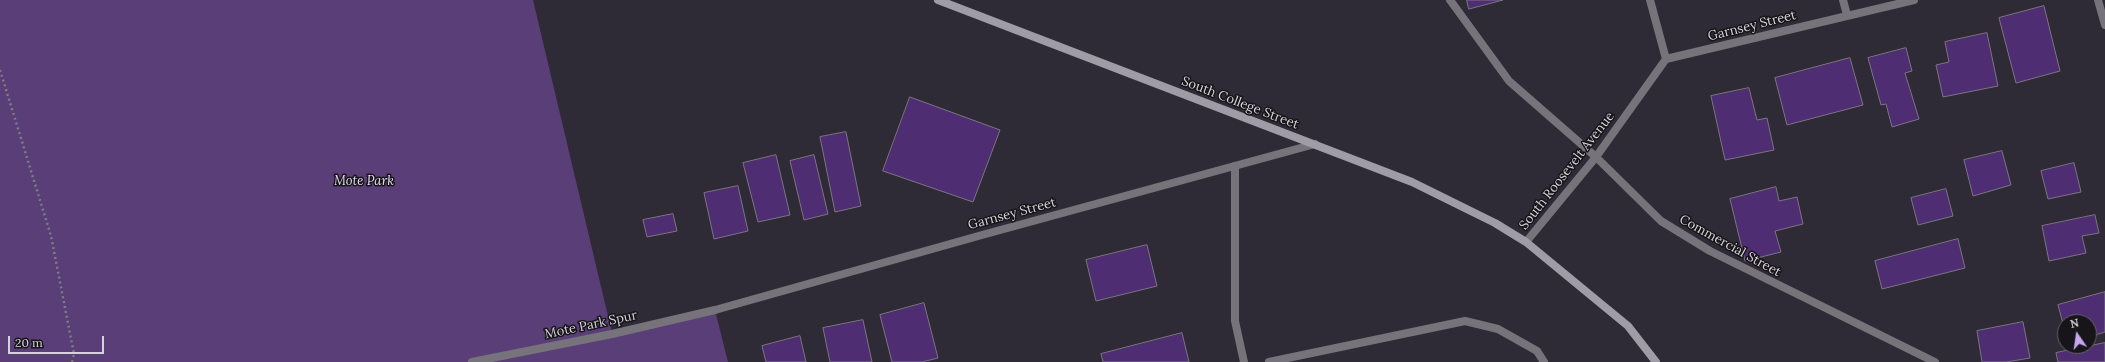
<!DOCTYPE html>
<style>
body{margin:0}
#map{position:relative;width:2105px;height:362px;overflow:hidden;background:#2f2b36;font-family:Lora,serif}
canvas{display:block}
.north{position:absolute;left:2057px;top:314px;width:40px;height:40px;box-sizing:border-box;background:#171519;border:1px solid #636166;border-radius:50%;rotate:347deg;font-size:11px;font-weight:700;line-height:16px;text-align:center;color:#d5d2d9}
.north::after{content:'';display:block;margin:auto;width:14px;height:18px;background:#c6a6f0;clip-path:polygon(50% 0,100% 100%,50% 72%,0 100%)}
.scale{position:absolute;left:8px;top:336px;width:96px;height:18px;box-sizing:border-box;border:2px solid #d5d2d9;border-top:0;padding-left:5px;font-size:12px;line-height:14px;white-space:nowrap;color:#d5d2d9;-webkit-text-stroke:3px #171519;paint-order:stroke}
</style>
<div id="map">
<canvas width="2105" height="362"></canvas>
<div class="north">N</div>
<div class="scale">20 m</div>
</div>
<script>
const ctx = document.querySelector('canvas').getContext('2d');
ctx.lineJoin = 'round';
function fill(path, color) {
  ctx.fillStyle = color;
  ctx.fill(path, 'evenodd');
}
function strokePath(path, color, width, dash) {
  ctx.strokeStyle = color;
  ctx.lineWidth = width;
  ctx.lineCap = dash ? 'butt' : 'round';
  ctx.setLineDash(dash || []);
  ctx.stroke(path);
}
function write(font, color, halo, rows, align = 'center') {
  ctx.font = font + ' Lora,serif';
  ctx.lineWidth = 3;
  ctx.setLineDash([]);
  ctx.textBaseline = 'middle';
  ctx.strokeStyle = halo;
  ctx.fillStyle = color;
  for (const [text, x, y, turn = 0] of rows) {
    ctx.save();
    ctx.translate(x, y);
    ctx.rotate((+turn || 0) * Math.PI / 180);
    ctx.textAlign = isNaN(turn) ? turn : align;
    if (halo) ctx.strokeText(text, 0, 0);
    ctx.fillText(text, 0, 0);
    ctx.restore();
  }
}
const green = new Path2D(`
 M 0,0 L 533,0 L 612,333 L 715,310 L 728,362 L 0,362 Z`);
const building = new Path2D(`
 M 1467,0 L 1503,0 L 1469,9 Z
 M 2044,6 L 2060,71 L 2016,83 L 1999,18 Z
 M 1987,33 L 1998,86 L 1943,97 L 1936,65 L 1949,62 L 1945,42 Z
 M 1906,48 L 1912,71 L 1905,73 L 1919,119 L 1892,127 L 1886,104 L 1881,105 L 1868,58 Z
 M 1850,58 L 1863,105 L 1787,125 L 1775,78 Z
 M 1749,88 L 1757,120 L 1767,118 L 1774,150 L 1725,160 L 1711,96 Z
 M 910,97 L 1000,130 L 973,202 L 883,171 Z
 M 846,132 L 861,206 L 835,212 L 820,137 Z
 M 2002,151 L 2011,185 L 1973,196 L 1964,160 Z
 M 776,155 L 790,215 L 758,222 L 743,163 Z
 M 814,155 L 828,214 L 804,220 L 790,161 Z
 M 2074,163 L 2081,192 L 2048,199 L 2041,171 Z
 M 738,186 L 748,231 L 714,239 L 704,193 Z
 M 1776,187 L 1779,201 L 1797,197 L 1803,224 L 1775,231 L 1781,252 L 1745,261 L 1730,199 Z
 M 1946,189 L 1953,216 L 1918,225 L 1911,198 Z
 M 673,214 L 677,231 L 647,237 L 643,220 Z
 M 2095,215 L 2099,233 L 2082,236 L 2086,253 L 2049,261 L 2042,226 Z
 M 1958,239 L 1965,268 L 1882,289 L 1875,261 Z
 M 1147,245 L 1157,286 L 1096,301 L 1086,260 Z
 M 2105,292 L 2105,332 L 2089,337 L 2089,322 L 2065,322 L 2065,331 L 2058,305 Z
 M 924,303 L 938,358 L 922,362 L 892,362 L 880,315 Z
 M 863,320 L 872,362 L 830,362 L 823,328 Z
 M 2023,322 L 2030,358 L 2006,362 L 1982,362 L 1977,331 Z
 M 1182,333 L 1189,362 L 1103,362 L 1101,354 Z
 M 800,336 L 806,362 L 766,362 L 762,346 Z
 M 2105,343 L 2105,362 L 2058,362 L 2056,353 Z`);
const path = new Path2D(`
 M 0,70 L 51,236 L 74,354 L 72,362`);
const lane = new Path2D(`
 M 1450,0 L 1509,81 L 1596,157 L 1661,221 L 1710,251 L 1935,362
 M 1843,0 L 1847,15
 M 1235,166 L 1235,321 L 1244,362
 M 472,362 L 612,334 L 715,310
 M 1269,362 L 1465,321 L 1498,329 L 1537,351 L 1544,362`);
const street = new Path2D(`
 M 1650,0 L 1666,59
 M 2098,0 L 2105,25
 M 1666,59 L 1914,0
 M 1526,242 L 1596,157 L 1666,59
 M 715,310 L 982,235 L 1315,144`);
const secondary = new Path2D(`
 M 938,0 L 1412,182 L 1495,223 L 1526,242 L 1628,326 L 1656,362`);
const streetNames = [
 ["Garnsey Street",1752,26,-14],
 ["South College Street",1240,103,21],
 ["South Roosevelt Avenue",1567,171,-52],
 ["Garnsey Street",1012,214,-15],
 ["Commercial Street",1730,246,29],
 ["Mote Park Spur",591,325,-12]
];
const parkNames = [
 ["Mote Park",364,181]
];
fill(green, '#593e77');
fill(building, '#4f2d72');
strokePath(building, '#7a7581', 1);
strokePath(path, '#7f7c85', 2.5, [2, 3]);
strokePath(lane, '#76747a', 8);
strokePath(street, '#76747a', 8);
strokePath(secondary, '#9f9ca5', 8);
write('13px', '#d5d2d9', '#171519', streetNames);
write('italic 13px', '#e3dbf0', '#171519', parkNames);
</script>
